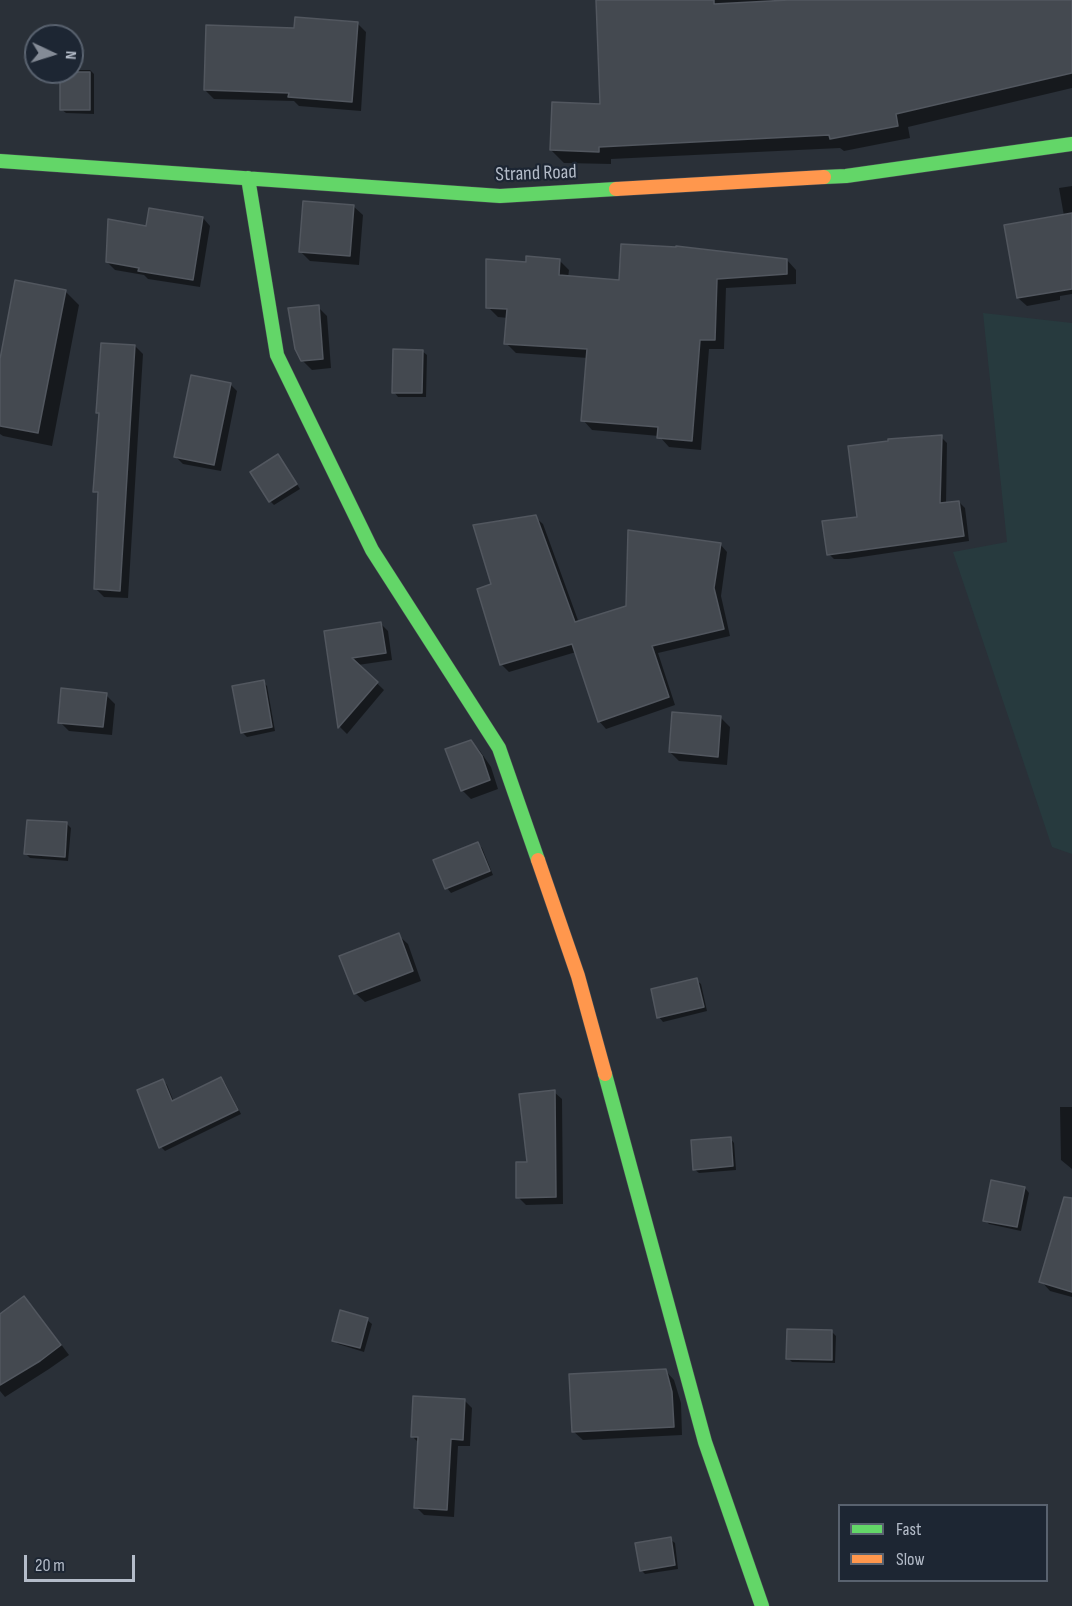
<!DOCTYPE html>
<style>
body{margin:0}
#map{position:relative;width:1072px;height:1606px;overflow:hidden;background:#2a3038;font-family:"Sofia Sans Condensed",sans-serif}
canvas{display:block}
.legend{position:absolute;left:838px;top:1504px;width:210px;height:78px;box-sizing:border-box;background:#1d2633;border:2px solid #59626f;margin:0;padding:8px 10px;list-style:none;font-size:18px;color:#b4bcc9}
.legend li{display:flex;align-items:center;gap:12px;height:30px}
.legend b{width:30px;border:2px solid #59626f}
.north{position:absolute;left:24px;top:24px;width:60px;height:60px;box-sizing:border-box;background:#1d2633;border:2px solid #59626f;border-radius:50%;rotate:94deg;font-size:16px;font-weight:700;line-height:24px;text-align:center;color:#b4bcc9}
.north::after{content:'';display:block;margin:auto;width:21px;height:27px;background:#848b96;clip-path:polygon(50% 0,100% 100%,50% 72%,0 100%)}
.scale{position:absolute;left:24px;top:1555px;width:111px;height:27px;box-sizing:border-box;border:3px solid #b4bcc9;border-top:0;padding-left:8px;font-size:18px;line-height:21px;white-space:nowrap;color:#b4bcc9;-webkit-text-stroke:4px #1d2633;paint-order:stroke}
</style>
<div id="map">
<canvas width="1072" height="1606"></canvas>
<ul class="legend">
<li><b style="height:8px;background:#63d668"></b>Fast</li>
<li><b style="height:8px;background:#ff974d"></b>Slow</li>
</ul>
<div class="north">N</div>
<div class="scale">20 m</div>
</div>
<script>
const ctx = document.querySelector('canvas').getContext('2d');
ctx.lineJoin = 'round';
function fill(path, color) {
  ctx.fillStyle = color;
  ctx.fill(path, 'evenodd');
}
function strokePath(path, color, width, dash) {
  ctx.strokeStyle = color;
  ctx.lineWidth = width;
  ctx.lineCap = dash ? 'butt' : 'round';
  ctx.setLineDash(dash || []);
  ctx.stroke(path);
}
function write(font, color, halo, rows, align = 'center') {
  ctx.font = font + ' "Sofia Sans Condensed",sans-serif';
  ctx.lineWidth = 4.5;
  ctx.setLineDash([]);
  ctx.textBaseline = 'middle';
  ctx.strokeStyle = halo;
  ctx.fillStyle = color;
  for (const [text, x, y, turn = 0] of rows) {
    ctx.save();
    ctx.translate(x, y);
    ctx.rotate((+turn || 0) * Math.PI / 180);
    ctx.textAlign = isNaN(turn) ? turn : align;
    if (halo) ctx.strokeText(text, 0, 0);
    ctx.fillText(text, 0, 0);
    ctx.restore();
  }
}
const green = new Path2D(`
 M 983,313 L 1072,323 L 1072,854 L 1052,847 L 953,552 L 1007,542 Z`);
const shadow = new Path2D(`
 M 597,0 L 1072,0 L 1072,88 L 908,127 L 910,138 L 844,151 L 840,148 L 611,159 L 611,164 L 564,163 L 551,150 L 602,105 Z
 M 357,23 L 366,32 L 361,111 L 299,106 L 294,101 L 214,99 L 205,90 L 295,29 Z
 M 72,70 L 90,70 L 94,74 L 94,114 L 66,113 L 61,109 L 62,72 L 72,72 Z
 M 1072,186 L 1072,294 L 1060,296 L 1060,300 L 1027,306 L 1018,298 L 1064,216 L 1059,188 Z
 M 353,206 L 363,215 L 359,265 L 310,261 L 301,252 Z
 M 203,218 L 210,226 L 200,287 L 148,279 L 144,275 L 115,270 L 107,262 L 147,228 Z
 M 559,260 L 569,270 L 568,278 L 620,282 L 787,260 L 796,270 L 796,284 L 726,288 L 724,349 L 709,349 L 701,450 L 669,447 L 659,436 L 592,430 L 583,420 L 588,358 L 516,353 L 506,343 L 508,318 L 498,317 L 488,307 L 527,263 Z
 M 65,291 L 79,305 L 52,446 L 3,436 L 0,434 L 0,367 Z
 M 318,307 L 327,316 L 331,368 L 312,370 L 302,360 Z
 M 135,346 L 143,354 L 128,598 L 104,597 L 96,589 L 100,496 L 95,491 L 100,415 L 98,413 Z
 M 422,351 L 427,355 L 426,397 L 398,397 L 394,392 Z
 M 230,384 L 237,391 L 221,471 L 183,464 L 176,457 Z
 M 941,437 L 947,443 L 946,504 L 959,502 L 965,508 L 969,541 L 848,559 L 834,559 L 828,553 Z
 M 278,456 L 282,460 L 300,489 L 274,505 L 270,501 Z
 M 535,517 L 543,524 L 579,623 L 627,607 L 720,544 L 727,552 L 721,596 L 730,636 L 658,653 L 675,705 L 606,729 L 599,721 L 576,652 L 509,672 L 502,665 L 479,590 L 493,585 Z
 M 381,624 L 388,631 L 392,660 L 358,665 L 384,690 L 347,734 L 340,727 L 326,632 Z
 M 263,682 L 267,686 L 275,731 L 247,737 L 242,732 Z
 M 106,695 L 115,704 L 112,735 L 69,731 L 60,722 Z
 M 721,718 L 730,727 L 727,765 L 679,761 L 670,752 Z
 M 471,741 L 480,751 L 491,767 L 498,789 L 471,799 L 462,790 Z
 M 66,823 L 71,828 L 68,861 L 30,858 L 26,854 Z
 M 478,844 L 482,848 L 493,875 L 451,893 L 447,888 Z
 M 398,935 L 408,944 L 421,981 L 365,1002 L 355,993 Z
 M 696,980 L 701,984 L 707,1011 L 663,1022 L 659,1017 Z
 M 221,1079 L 225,1083 L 241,1114 L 165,1151 L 161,1147 L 163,1081 L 167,1085 L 174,1102 Z
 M 554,1092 L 562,1099 L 563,1204 L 526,1205 L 518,1197 Z
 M 1060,1107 L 1072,1107 L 1072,1169 L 1061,1160 Z
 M 730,1138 L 734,1143 L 736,1170 L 699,1173 L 694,1169 Z
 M 1025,1188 L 1029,1193 L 1021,1231 L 989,1224 L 985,1220 Z
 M 1072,1234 L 1072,1297 L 1050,1291 L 1041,1281 Z
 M 24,1298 L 33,1307 L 69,1355 L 49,1369 L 5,1397 L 0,1391 L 0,1316 Z
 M 367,1320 L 372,1324 L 364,1352 L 338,1344 L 334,1340 Z
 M 831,1331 L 836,1336 L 835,1363 L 792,1362 L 788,1358 Z
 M 665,1370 L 674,1380 L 681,1403 L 682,1435 L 583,1440 L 573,1431 Z
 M 464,1400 L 472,1408 L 470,1446 L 458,1446 L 454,1517 L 424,1515 L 416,1507 L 419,1443 L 412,1436 Z
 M 670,1539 L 675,1543 L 678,1569 L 645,1574 L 641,1570 Z`);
const building = new Path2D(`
 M 596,0 L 714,0 L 714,4 L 789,0 L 1072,0 L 1072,73 L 896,114 L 898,126 L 830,139 L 829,135 L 599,147 L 599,152 L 550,150 L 552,102 L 600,104 Z
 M 295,17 L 358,22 L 352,102 L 288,97 L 289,93 L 204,90 L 206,25 L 294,28 Z
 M 60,72 L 90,72 L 90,110 L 60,110 Z
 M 303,201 L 354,205 L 350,256 L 299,252 Z
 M 149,208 L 203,217 L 193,280 L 138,271 L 139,268 L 106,262 L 108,219 L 146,226 Z
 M 1072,213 L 1072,289 L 1017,298 L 1004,225 Z
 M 621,244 L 676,247 L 676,246 L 787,259 L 787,274 L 717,279 L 715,340 L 700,340 L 692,441 L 657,438 L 658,427 L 581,421 L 587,349 L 504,344 L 507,309 L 486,308 L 486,259 L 526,262 L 526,256 L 560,259 L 559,275 L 619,280 Z
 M 15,280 L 66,290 L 38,433 L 0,426 L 0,359 Z
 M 319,305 L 323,359 L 301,361 L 295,349 L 288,308 Z
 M 101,343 L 135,345 L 120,591 L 94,589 L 98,492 L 93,492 L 99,413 L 96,413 Z
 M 393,349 L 423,350 L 422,393 L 392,393 Z
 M 191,375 L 231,383 L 214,465 L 174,457 Z
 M 942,435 L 940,503 L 959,501 L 964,536 L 827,555 L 822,521 L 857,517 L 848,446 L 888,441 L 888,439 Z
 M 278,454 L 297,484 L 269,502 L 250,472 Z
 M 536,515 L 575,622 L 626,606 L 628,530 L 721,543 L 714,588 L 724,629 L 652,646 L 669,697 L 598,722 L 572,644 L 500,665 L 477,589 L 491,584 L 473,525 Z
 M 381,622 L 386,653 L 352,658 L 378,682 L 338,728 L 324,631 Z
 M 264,680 L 272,727 L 241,733 L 232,686 Z
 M 61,688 L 107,693 L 103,727 L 58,723 Z
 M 672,712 L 721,716 L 718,757 L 669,752 Z
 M 471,740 L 482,756 L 490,780 L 461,791 L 445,749 Z
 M 27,820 L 67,822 L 65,857 L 24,854 Z
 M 478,842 L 490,871 L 445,889 L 433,860 Z
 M 399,933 L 413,971 L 354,994 L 339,956 Z
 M 697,978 L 704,1007 L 657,1018 L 651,989 Z
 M 221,1077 L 238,1110 L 159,1148 L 137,1090 L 163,1079 L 172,1101 Z
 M 555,1090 L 556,1197 L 516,1198 L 516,1162 L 527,1162 L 519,1094 Z
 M 731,1137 L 733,1166 L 693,1170 L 691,1140 Z
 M 991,1180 L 1025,1187 L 1017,1227 L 983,1221 Z
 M 1064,1197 L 1072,1198 L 1072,1292 L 1039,1282 Z
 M 24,1296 L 61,1345 L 40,1361 L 0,1385 L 0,1314 Z
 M 340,1310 L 368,1318 L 360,1348 L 332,1341 Z
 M 787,1329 L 832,1330 L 832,1360 L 786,1359 Z
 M 666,1369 L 672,1392 L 674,1427 L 572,1432 L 569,1374 Z
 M 413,1396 L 465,1399 L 463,1440 L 451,1439 L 447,1510 L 414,1508 L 418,1437 L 411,1437 Z
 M 671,1537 L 675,1565 L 640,1571 L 635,1543 Z`);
const fast = new Path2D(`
 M 0,161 L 500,196 L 616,189
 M 824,177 L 846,176 L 1072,144
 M 248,178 L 277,355 L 372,550 L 499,748 L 538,860
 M 605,1074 L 705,1442 L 762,1606`);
const slow = new Path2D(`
 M 616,189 L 824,177
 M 538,860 L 578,976 L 605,1074`);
const streetNames = [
 ["Strand Road",536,174,-2]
];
fill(green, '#273a3e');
fill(shadow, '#0007');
fill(building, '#444950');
strokePath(building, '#52575f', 1.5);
strokePath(fast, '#484c53', 15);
strokePath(slow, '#484c53', 15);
strokePath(fast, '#63d668', 14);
strokePath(slow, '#ff974d', 14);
write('20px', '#b4bcc9', '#1d2633', streetNames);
</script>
